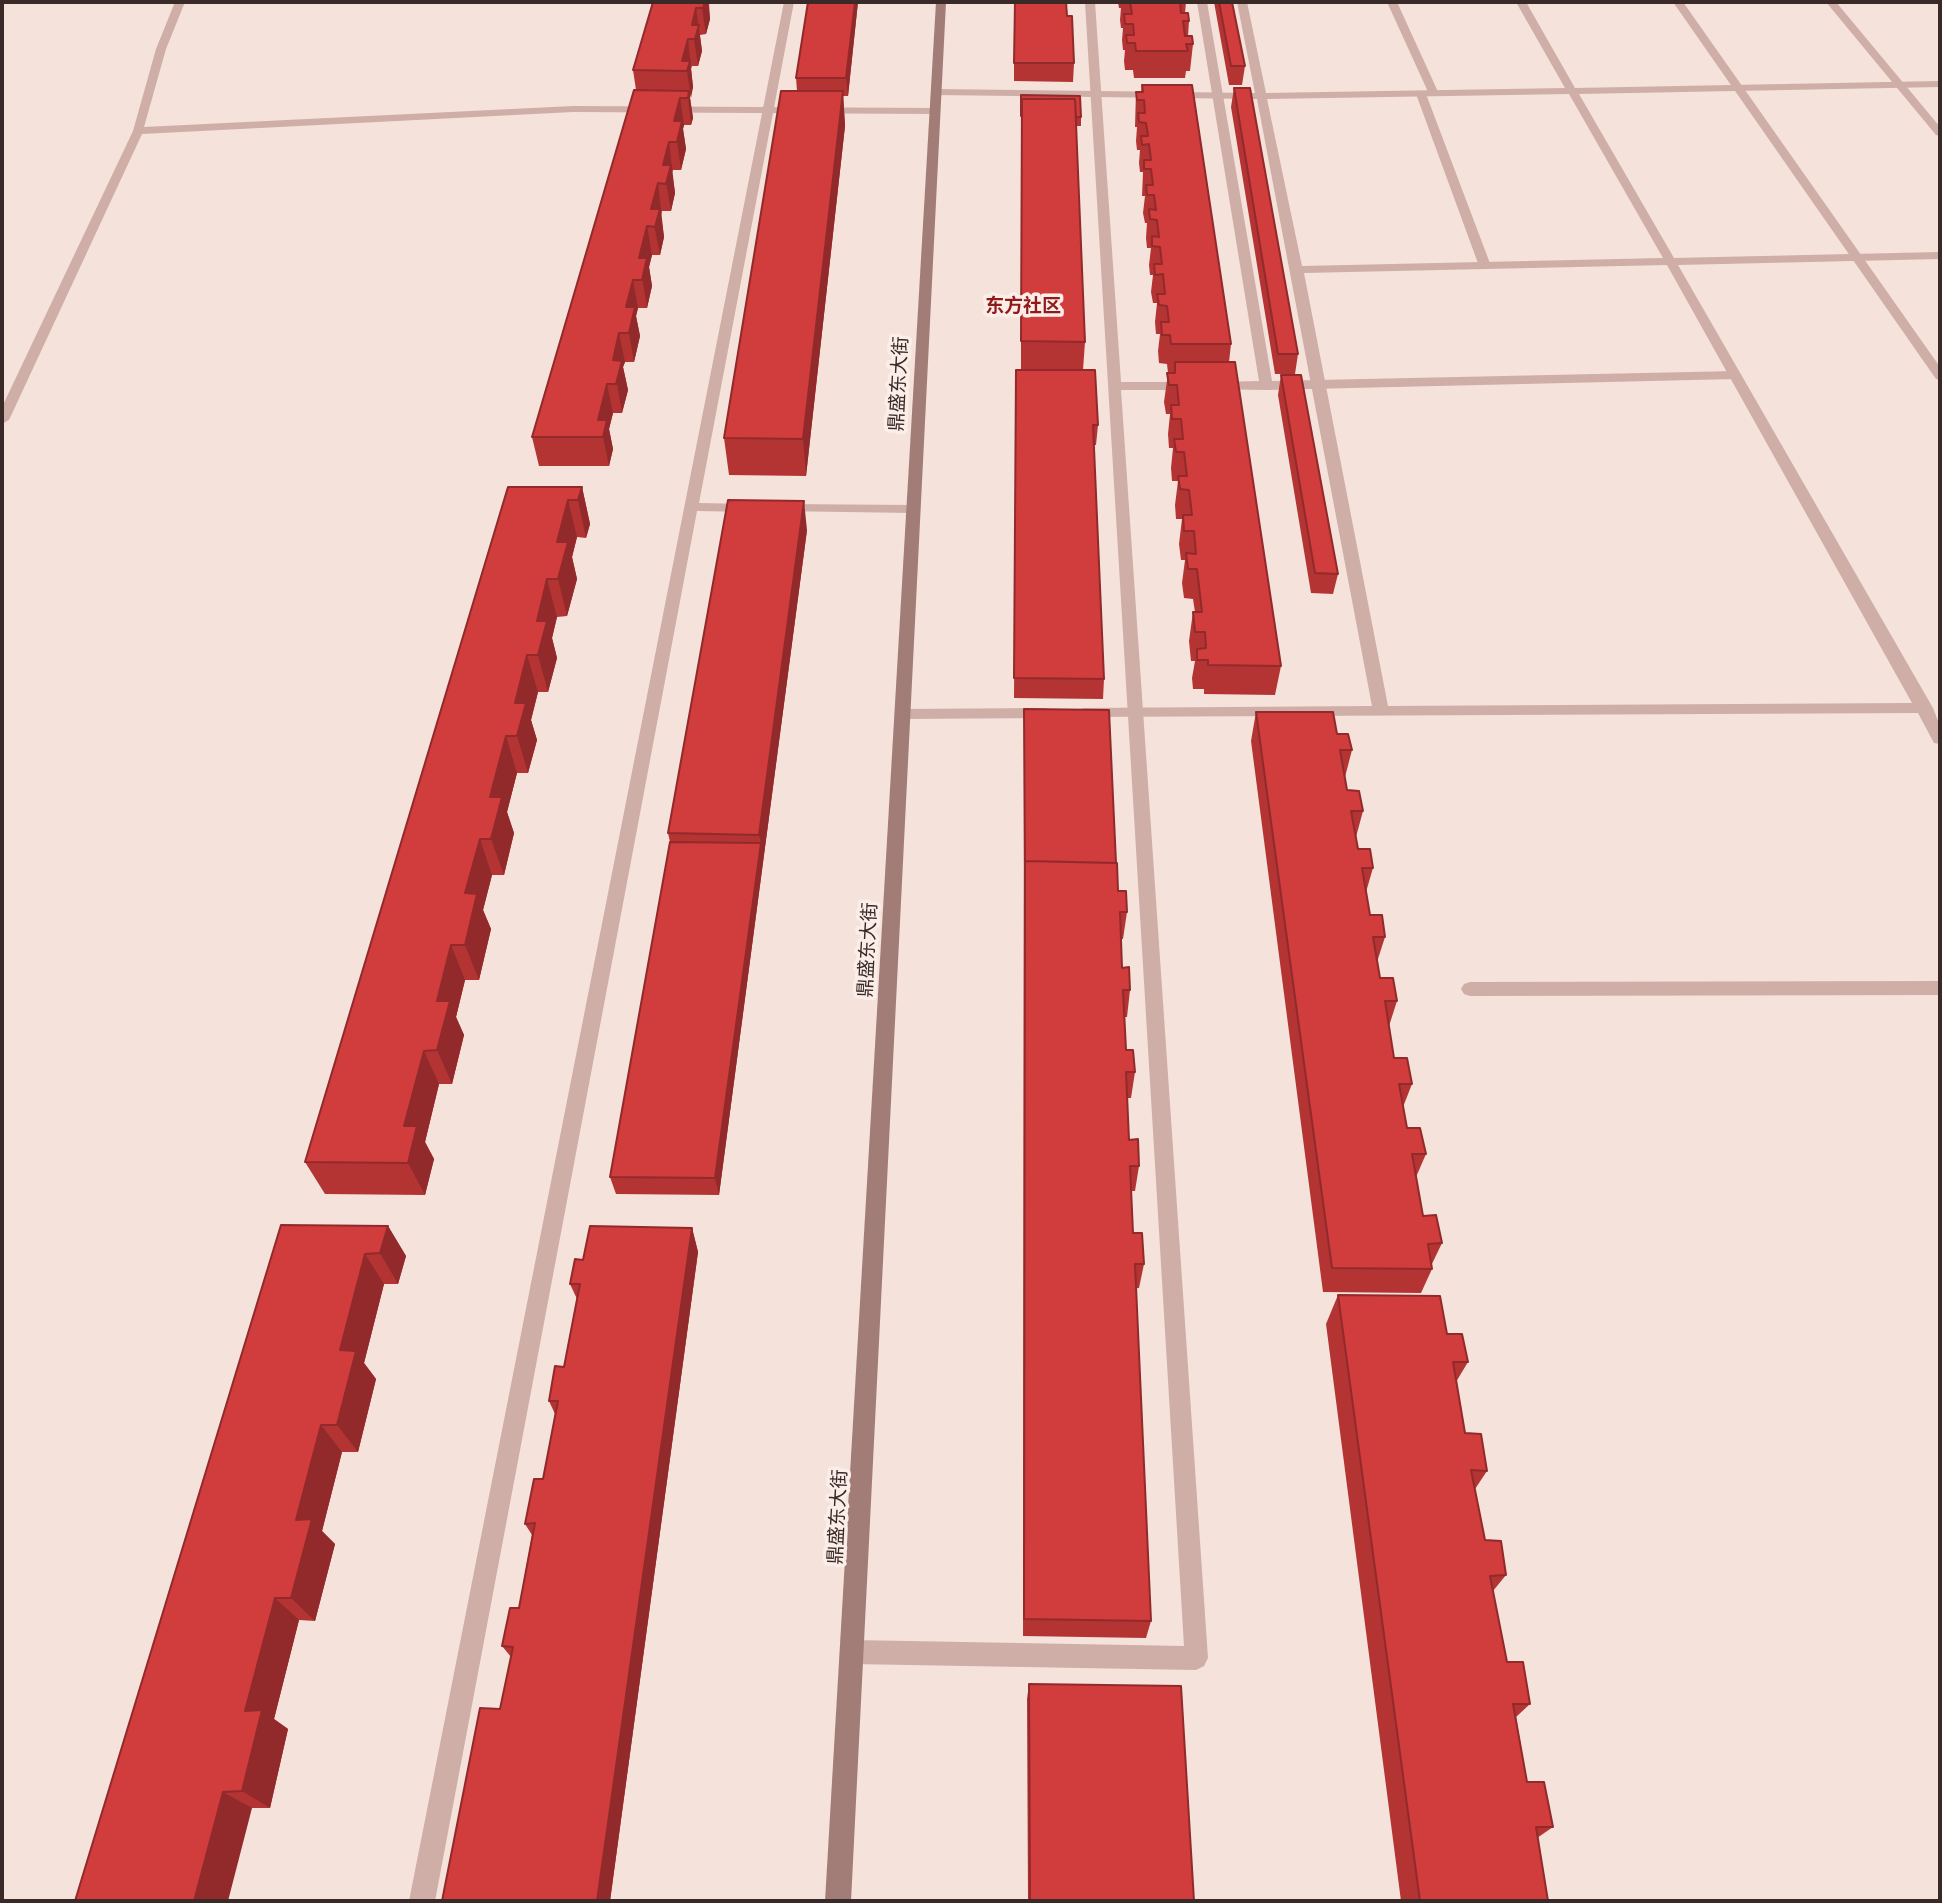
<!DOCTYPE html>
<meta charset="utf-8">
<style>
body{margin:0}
#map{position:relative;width:1942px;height:1903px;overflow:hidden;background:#f4e2db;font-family:Quicksand,sans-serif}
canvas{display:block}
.frame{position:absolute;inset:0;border:4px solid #392927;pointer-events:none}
</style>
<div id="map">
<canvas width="1942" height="1903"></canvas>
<div class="frame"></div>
</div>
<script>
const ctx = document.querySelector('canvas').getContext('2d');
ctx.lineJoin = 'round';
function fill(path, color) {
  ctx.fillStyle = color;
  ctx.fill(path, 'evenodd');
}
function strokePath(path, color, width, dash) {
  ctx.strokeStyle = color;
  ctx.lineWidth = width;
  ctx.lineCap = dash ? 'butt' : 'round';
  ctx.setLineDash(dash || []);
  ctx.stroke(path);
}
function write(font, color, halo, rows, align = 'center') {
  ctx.font = font + ' Quicksand,"Noto Sans SC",sans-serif';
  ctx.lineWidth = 7;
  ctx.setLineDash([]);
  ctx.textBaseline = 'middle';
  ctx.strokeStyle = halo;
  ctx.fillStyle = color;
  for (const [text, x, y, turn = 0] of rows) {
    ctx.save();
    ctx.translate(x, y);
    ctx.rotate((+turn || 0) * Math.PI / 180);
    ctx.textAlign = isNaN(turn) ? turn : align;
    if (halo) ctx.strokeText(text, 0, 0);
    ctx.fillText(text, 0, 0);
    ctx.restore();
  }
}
const lane = new Path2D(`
 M 784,2 L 794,2 L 699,503 L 751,504 L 758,508 L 751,512 L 697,511 L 435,1901 L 409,1901 Z
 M 1085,2 L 1095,2 L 1121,382 L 1188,382 L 1194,386 L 1188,390 L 1121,390 L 1208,1658 L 1204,1666 L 1196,1670 L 852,1664 L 844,1660 L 840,1652 L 844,1644 L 852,1640 L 1184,1646 Z
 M 1197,2 L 1207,2 L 1272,381 L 1736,371 L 1742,375 L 1736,379 L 1266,390 L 1211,389 L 1210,386 L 1216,382 L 1259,381 Z
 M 1387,2 L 1397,2 L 1439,94 L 1438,96 L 1429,94 Z
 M 1673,2 L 1683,2 L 1940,367 L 1940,380 L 1936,379 Z
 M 1826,2 L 1836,2 L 1940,127 L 1940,136 L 1936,135 Z
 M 1417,92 L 1426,94 L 1491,266 L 1489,268 L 1479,266 L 1416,94 Z
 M 783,504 L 913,505 L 920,509 L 913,513 L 778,511 L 776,508 Z`);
const street = new Path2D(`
 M 175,2 L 185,2 L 166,49 L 144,127 L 573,106 L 935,108 L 940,111 L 935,114 L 573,112 L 142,134 L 9,420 L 2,424 L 2,407 L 133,131 L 156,49 Z
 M 1237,2 L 1247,2 L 1266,93 L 1565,88 L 1516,2 L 1526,2 L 1575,88 L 1940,81 L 1940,87 L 1579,94 L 1674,258 L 1940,252 L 1940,259 L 1678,265 L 1933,708 L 1940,726 L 1940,744 L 1934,743 L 1918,713 L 1080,717 L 1077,713 L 1080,709 L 1085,708 L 1372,706 L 1257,99 L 936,95 L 931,92 L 936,89 L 1255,93 ZM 1569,94 L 1663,258 L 1302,266 L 1267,99 ZM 1667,265 L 1912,703 L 1388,706 L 1304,273 Z
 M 1046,708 L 1054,713 L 1046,718 L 902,719 L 894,714 L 902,709 Z
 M 1940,981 L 1940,995 L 1470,996 L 1464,994 L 1461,989 L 1464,984 L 1470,982 Z`);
const secondary = new Path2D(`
 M 936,2 L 946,2 L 851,1901 L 825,1901 Z`);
const wall = new Path2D(`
 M 653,2 L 709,2 L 710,19 L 706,34 L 700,35 L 702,51 L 698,66 L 692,66 L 691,69 L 693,87 L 690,98 L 693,118 L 691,125 L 684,125 L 683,129 L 686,149 L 681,170 L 673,170 L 672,173 L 675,193 L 671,211 L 662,211 L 661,216 L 664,237 L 660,255 L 652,255 L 649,267 L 652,286 L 647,308 L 638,308 L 636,316 L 640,336 L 634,362 L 625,362 L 623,367 L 628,390 L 622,413 L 613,413 L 609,429 L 613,449 L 609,466 L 539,466 L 532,437 L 636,90 L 633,70 Z
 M 808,2 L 858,2 L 848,96 L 843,96 L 845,126 L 806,476 L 729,475 L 724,438 L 797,91 L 796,78 Z
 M 1014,2 L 1067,16 L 1074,63 L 1073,82 L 1014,81 Z
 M 1118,2 L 1186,2 L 1185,13 L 1189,21 L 1188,36 L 1193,44 L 1190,71 L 1186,71 L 1185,78 L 1134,78 L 1133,70 L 1125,70 L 1124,61 L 1125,50 L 1123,50 L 1122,40 L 1123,28 L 1121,28 L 1120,20 L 1121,8 L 1119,8 Z
 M 1214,2 L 1232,2 L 1245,66 L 1242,85 L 1229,85 Z
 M 1142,85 L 1231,344 L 1229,362 L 1281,666 L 1275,695 L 1204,694 L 1204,689 L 1193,689 L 1192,678 L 1195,661 L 1191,661 L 1189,641 L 1193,612 L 1195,612 L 1193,599 L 1184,598 L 1182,583 L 1185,560 L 1181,560 L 1179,544 L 1182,519 L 1176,519 L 1175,505 L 1178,481 L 1172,481 L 1171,468 L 1173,448 L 1169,448 L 1168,434 L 1170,414 L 1166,414 L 1164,402 L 1168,373 L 1167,364 L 1159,363 L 1158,351 L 1160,334 L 1156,334 L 1155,322 L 1157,303 L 1153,303 L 1151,292 L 1153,275 L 1150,275 L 1149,265 L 1151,248 L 1147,248 L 1146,238 L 1147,223 L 1145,223 L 1143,213 L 1145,196 L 1142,196 L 1143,172 L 1140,172 L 1139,163 L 1140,150 L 1137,150 L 1136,141 L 1137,127 L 1135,127 L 1136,92 L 1141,92 Z
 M 1234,88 L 1298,354 L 1295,374 L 1275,374 L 1231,107 Z
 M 1021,95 L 1081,117 L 1081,126 L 1076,126 L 1085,342 L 1083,370 L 1098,425 L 1096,445 L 1094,445 L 1104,679 L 1103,699 L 1014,698 L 1016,390 L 1021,370 Z
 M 1281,375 L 1338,574 L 1333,594 L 1311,593 L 1278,395 Z
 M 508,487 L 582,487 L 590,524 L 586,538 L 577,537 L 572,557 L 577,579 L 567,616 L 557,617 L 552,638 L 557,658 L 548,692 L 538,692 L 531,720 L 537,740 L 528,773 L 517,773 L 507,812 L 514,833 L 504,875 L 492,875 L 483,910 L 491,929 L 479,980 L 465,980 L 456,1017 L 464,1035 L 452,1084 L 439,1084 L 425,1142 L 434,1159 L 425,1195 L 325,1194 L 305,1162 Z
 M 807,530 L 719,1195 L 616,1194 L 610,1177 L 670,842 L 668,833 Z
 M 1024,709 L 1116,863 L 1118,891 L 1127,912 L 1123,939 L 1121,939 L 1122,968 L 1130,990 L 1127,1017 L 1124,1017 L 1126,1050 L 1135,1072 L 1131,1098 L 1127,1098 L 1129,1140 L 1139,1166 L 1135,1191 L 1131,1191 L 1133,1233 L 1144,1264 L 1139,1288 L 1136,1288 L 1151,1621 L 1146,1638 L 1023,1636 Z
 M 1256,712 L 1337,734 L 1352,750 L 1345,777 L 1347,790 L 1363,811 L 1356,837 L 1358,849 L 1373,868 L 1366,892 L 1370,915 L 1385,937 L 1377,962 L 1380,978 L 1397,1001 L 1389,1026 L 1394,1058 L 1412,1084 L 1403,1107 L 1407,1128 L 1426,1154 L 1416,1177 L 1423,1216 L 1442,1243 L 1431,1266 L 1432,1269 L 1421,1293 L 1323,1292 L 1251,741 Z
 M 281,1225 L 388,1226 L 406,1256 L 398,1284 L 384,1284 L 364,1363 L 376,1379 L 358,1452 L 342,1452 L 322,1531 L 335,1544 L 315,1621 L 299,1620 L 274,1719 L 288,1729 L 270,1808 L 252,1808 L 75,1901 Z
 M 692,1228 L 698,1252 L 610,1901 L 442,1901 L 500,1709 L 511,1657 L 502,1646 L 519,1608 L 532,1535 L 525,1524 L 543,1479 L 555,1414 L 549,1401 L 564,1367 L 577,1299 L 570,1284 L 583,1260 Z
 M 1338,1295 L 1447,1334 L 1468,1362 L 1456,1382 L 1465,1433 L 1487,1471 L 1475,1489 L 1485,1540 L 1506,1575 L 1493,1591 L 1507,1662 L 1530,1704 L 1516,1717 L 1527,1782 L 1553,1827 L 1537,1838 L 1548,1901 L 1401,1901 L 1326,1324 Z
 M 1029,1684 L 1194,1901 L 1028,1901 L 1027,1699 Z`);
const shadedWall = new Path2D(`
 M 701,2 L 708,2 L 710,19 L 706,34 Z
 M 855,2 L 858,2 L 848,96 L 846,78 Z
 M 696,8 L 702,51 L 698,66 L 692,25 Z
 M 688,39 L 693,87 L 691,98 L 687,71 L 682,61 Z
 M 689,91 L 693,118 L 691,125 L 688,98 Z
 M 843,91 L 845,126 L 806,476 L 803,439 Z
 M 680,98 L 684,125 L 683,129 L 686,149 L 681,170 L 674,121 Z
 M 669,142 L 675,193 L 671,211 L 663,165 Z
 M 658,183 L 664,237 L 660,255 L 651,209 Z
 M 647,226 L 652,255 L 649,267 L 652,286 L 647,308 L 639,258 Z
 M 633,280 L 638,308 L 636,316 L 640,336 L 634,362 L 629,333 L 626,307 Z
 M 619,333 L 625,362 L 623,367 L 628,390 L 622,413 L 613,360 Z
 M 607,384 L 613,413 L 609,429 L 613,449 L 609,466 L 603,437 L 598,420 Z
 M 582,487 L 590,524 L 586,538 L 578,500 Z
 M 568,500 L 577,537 L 572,557 L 577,579 L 567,616 L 558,579 L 557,542 Z
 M 804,501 L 807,530 L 719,1195 L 715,1178 L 761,843 L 759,835 Z
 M 547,579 L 557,617 L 552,638 L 557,658 L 548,692 L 538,655 L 537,621 Z
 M 527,655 L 538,692 L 531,720 L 537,740 L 528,773 L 517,736 L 515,703 Z
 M 506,736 L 517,773 L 507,812 L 514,833 L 504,875 L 491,839 L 490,797 Z
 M 480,839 L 492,875 L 483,910 L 491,929 L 479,980 L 465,945 L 465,893 Z
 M 451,945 L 465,980 L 456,1017 L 464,1035 L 452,1084 L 437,1050 L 437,1001 Z
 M 424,1051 L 439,1084 L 425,1142 L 434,1159 L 425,1195 L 408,1163 L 404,1126 Z
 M 388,1226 L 406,1256 L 398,1284 L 380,1253 Z
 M 692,1228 L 698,1252 L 610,1901 L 597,1901 Z
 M 365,1254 L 384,1284 L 364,1363 L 376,1379 L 358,1452 L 337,1425 L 340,1350 Z
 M 321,1425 L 342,1452 L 322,1531 L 335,1544 L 315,1621 L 291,1598 L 296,1520 Z
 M 275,1598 L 299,1620 L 274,1719 L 288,1729 L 270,1808 L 242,1791 L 245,1711 Z
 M 223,1792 L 252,1808 L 228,1901 L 194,1901 Z`);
const building = new Path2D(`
 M 653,2 L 705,2 L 703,8 L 696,8 L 692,25 L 699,25 L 695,39 L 688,39 L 682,61 L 690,61 L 687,71 L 633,70 Z
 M 808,2 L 855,2 L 846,78 L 796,78 Z
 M 1015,2 L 1066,2 L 1067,16 L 1072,16 L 1074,63 L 1014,63 Z
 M 1123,2 L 1186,2 L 1180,2 L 1181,13 L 1188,13 L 1189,21 L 1183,21 L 1185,36 L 1192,36 L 1193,44 L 1186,44 L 1188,51 L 1136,51 L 1135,43 L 1127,43 L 1126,35 L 1134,35 L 1133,24 L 1125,24 L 1124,14 L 1132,14 L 1130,2 Z
 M 1219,2 L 1232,2 L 1245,66 L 1231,66 Z
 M 1142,85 L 1192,85 L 1231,344 L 1171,344 L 1170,335 L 1162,335 L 1161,322 L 1169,322 L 1167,306 L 1159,305 L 1157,294 L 1165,294 L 1163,274 L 1155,275 L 1154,264 L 1162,264 L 1160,247 L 1152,246 L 1152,236 L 1159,237 L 1157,220 L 1150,219 L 1149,209 L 1156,210 L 1154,195 L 1147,195 L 1146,185 L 1153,185 L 1151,169 L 1144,169 L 1144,160 L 1151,160 L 1149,144 L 1142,145 L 1141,136 L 1148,136 L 1146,123 L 1139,122 L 1138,113 L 1145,113 L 1144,100 L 1137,100 L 1136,92 L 1143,92 Z
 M 1234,88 L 1250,88 L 1298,354 L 1278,354 Z
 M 634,90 L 689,91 L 688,98 L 680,98 L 674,121 L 682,121 L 677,142 L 669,142 L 663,165 L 671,165 L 666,184 L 658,183 L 651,209 L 660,209 L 655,227 L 647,226 L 639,258 L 647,258 L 642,280 L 633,280 L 626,307 L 635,307 L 629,333 L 619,333 L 613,360 L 622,361 L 616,384 L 607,384 L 598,420 L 607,420 L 603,437 L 532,437 Z
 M 781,91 L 843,91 L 803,439 L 724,438 Z
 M 1021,95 L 1080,96 L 1081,117 L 1076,117 L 1075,99 L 1022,99 L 1021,116 Z
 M 1022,99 L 1075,99 L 1085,342 L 1021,341 Z
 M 1175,362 L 1235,362 L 1281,666 L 1208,665 L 1208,660 L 1197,660 L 1197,649 L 1206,648 L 1205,632 L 1195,632 L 1193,612 L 1202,612 L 1197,569 L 1188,569 L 1186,553 L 1196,554 L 1194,531 L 1184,531 L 1183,515 L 1192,515 L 1189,490 L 1180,489 L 1178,476 L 1187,476 L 1184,452 L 1176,452 L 1174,439 L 1183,439 L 1181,419 L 1172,419 L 1171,405 L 1179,405 L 1177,385 L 1169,385 L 1167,373 L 1175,373 Z
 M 1016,370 L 1095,370 L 1098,425 L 1093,425 L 1104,679 L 1014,678 Z
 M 1281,375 L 1301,375 L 1338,574 L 1315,573 Z
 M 508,487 L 582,487 L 578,500 L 568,500 L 557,542 L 568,542 L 558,579 L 547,579 L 537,621 L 547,621 L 538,655 L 527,655 L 515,703 L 526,703 L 517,736 L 506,736 L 490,797 L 502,797 L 491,839 L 480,839 L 465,893 L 477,894 L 465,945 L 451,945 L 437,1001 L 450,1001 L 437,1050 L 424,1051 L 404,1126 L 417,1126 L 408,1163 L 305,1162 Z
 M 728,500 L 804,501 L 759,835 L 668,833 Z
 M 1024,709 L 1109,710 L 1116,863 L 1025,861 L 1025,870 Z
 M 1256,712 L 1333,712 L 1337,734 L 1348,734 L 1352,750 L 1340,750 L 1347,790 L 1359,791 L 1363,811 L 1351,811 L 1358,849 L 1370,849 L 1373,868 L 1362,868 L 1370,915 L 1382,915 L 1385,937 L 1373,937 L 1380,978 L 1393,978 L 1397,1001 L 1385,1001 L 1394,1058 L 1407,1058 L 1412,1084 L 1399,1084 L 1407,1128 L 1420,1128 L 1426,1154 L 1412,1154 L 1423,1216 L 1436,1215 L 1442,1243 L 1428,1244 L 1432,1269 L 1332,1268 Z
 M 670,842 L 761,843 L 715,1178 L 610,1177 Z
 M 1025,861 L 1117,863 L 1118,891 L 1126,891 L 1127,912 L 1120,912 L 1122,968 L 1129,967 L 1130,990 L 1123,990 L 1126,1050 L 1133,1050 L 1135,1072 L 1126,1072 L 1129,1140 L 1138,1139 L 1139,1166 L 1130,1166 L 1133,1233 L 1142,1233 L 1144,1264 L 1135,1264 L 1151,1621 L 1024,1619 Z
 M 281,1225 L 388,1226 L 380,1253 L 365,1254 L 340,1350 L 356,1351 L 337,1425 L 321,1425 L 296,1520 L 312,1519 L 291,1598 L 275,1598 L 245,1711 L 262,1710 L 242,1791 L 223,1792 L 194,1901 L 75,1901 Z
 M 590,1226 L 692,1228 L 597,1901 L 442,1901 L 480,1708 L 500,1709 L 513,1647 L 502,1646 L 510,1608 L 519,1608 L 535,1523 L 525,1524 L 534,1479 L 543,1479 L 558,1401 L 549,1401 L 555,1366 L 564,1367 L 580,1284 L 570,1284 L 575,1259 L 583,1260 Z
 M 1338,1295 L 1440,1296 L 1447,1334 L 1462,1334 L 1468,1362 L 1453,1362 L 1465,1433 L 1481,1434 L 1487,1471 L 1471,1470 L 1485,1540 L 1501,1541 L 1506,1575 L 1490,1576 L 1507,1662 L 1523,1662 L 1530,1704 L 1513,1704 L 1527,1782 L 1544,1782 L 1553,1827 L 1536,1827 L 1548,1901 L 1420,1901 Z
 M 1029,1684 L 1181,1686 L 1194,1901 L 1030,1901 Z`);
const farQuarternames = [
 ["东方社区",1023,306]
];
const streetNames = [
 ["鼎盛东大街",899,384,-87],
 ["鼎盛东大街",868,950,-87],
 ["鼎盛东大街",838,1517,-87]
];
fill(lane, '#ceaea6');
fill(street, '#ceaea6');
fill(secondary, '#a27c77');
fill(wall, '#b43434');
fill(shadedWall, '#922a2b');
fill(building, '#d13c3d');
strokePath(building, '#922a2b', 2);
write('bold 19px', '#90191a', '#fbeee8', farQuarternames);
write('19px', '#392927', '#fbeee8', streetNames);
</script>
